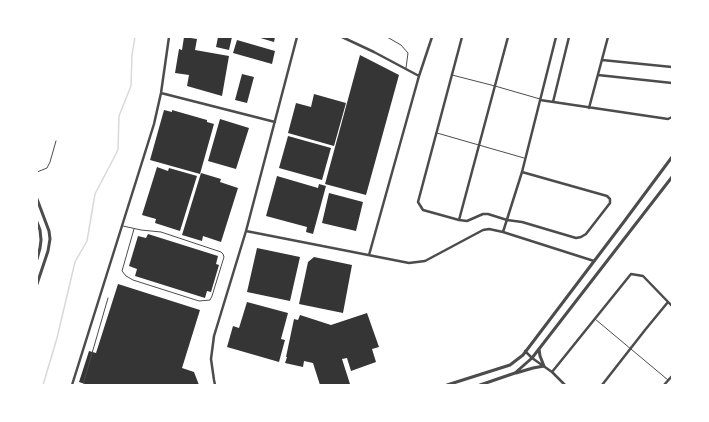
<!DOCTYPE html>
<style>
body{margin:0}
#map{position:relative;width:709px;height:422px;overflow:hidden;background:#fff;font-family:"Sofia Sans Condensed",sans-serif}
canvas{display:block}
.frame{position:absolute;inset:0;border:38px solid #fff;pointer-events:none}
</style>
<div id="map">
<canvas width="709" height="422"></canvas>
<div class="frame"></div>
</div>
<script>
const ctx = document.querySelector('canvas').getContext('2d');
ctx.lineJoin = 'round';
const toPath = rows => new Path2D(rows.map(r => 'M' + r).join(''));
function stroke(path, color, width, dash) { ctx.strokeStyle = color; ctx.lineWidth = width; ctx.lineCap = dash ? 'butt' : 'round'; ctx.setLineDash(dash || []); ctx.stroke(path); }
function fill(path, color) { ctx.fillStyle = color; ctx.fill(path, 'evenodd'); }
const stream = toPath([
 [43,385,57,338,75,262,87,241,95,194,118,150,119,116,131,86,132,55,135,37]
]);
const building = toPath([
 [184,37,197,39,195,50,229,56,222,96,187,86,189,75,175,73,179,49,182,50],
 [218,37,232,37,229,50,216,47],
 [257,37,275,37,274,42],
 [237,40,275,51,272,64,233,53],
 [360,55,399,75,366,195,325,184],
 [242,74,254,77,247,103,235,100],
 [314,94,346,103,334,146,288,133,296,103,311,107],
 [164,110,172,112,172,110,207,120,207,122,214,124,200,174,150,160],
 [220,119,249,128,236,169,208,161],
 [288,136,331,148,322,180,279,168],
 [157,167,168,171,169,168,197,176,180,231,155,223,156,219,142,215],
 [201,173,221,179,220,182,238,188,221,242,203,236,202,241,182,235],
 [277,176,318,188,319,184,326,186,313,234,306,232,307,227,266,216],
 [329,193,363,202,356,231,322,223],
 [148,234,218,256,216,264,219,265,211,292,207,291,205,298,135,276,137,269,129,266,138,236,146,238],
 [257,248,300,257,290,301,247,292],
 [314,257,352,265,343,313,299,304,308,262],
 [118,284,200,310,182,368,194,372,199,385,88,385,79,382,89,351,96,353],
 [247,302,288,313,281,339,285,340,279,362,227,347,233,326,239,328],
 [367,313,379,347,372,349,376,362,351,371,347,358,342,359,350,384,347,385,320,385,313,363,304,361,303,367,285,363,287,357,286,357,294,319,298,320,300,315,331,325]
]);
const service = toPath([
 [387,37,401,45,408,53,406,68],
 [452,75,495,86,540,99],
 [437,133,524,158],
 [37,172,47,168,50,162,56,141],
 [123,226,141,230,161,232,221,252,223,254,224,257,212,296,210,300,199,301,133,280,126,276,122,271,134,229],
 [595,319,668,380],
 [84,385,84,381,108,298],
 [386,385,387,385]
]);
const minor = toPath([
 [342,37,374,52,419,76],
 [462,37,418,202,423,210,459,220,467,221,483,214,488,214,507,220,522,222,576,238,581,237,586,234,610,203,610,199,607,196,522,172],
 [602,60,672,67],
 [598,75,672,83],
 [161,93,275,122],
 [540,100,668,119,672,117],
 [553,102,569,37],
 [589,108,608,37],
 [459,220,508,37],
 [246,231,409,263,425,261,483,230,489,229,503,232,594,261],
 [503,232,522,172,556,37],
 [369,255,419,76,432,37],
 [525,351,532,358,552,372,565,385],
 [552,372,631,274,643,276,672,306],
 [72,385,154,124,161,93,169,37],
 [215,385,214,380,211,359,214,336,246,231,297,37],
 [602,385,645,330,668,302],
 [664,385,672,376]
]);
const tertiary = toPath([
 [37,199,49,231,50,239,48,251,37,284],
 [37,222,40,230,41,240,40,248,37,259],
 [516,373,533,368,544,366,540,356,539,349],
 [447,385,510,365,523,355,623,223,672,157],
 [480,385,515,373,532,358,672,177]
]);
stroke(stream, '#d9d9d9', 1.5);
fill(building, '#353535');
stroke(service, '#4c4c4c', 1);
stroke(minor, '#4c4c4c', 2.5);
stroke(tertiary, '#4c4c4c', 3);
</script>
